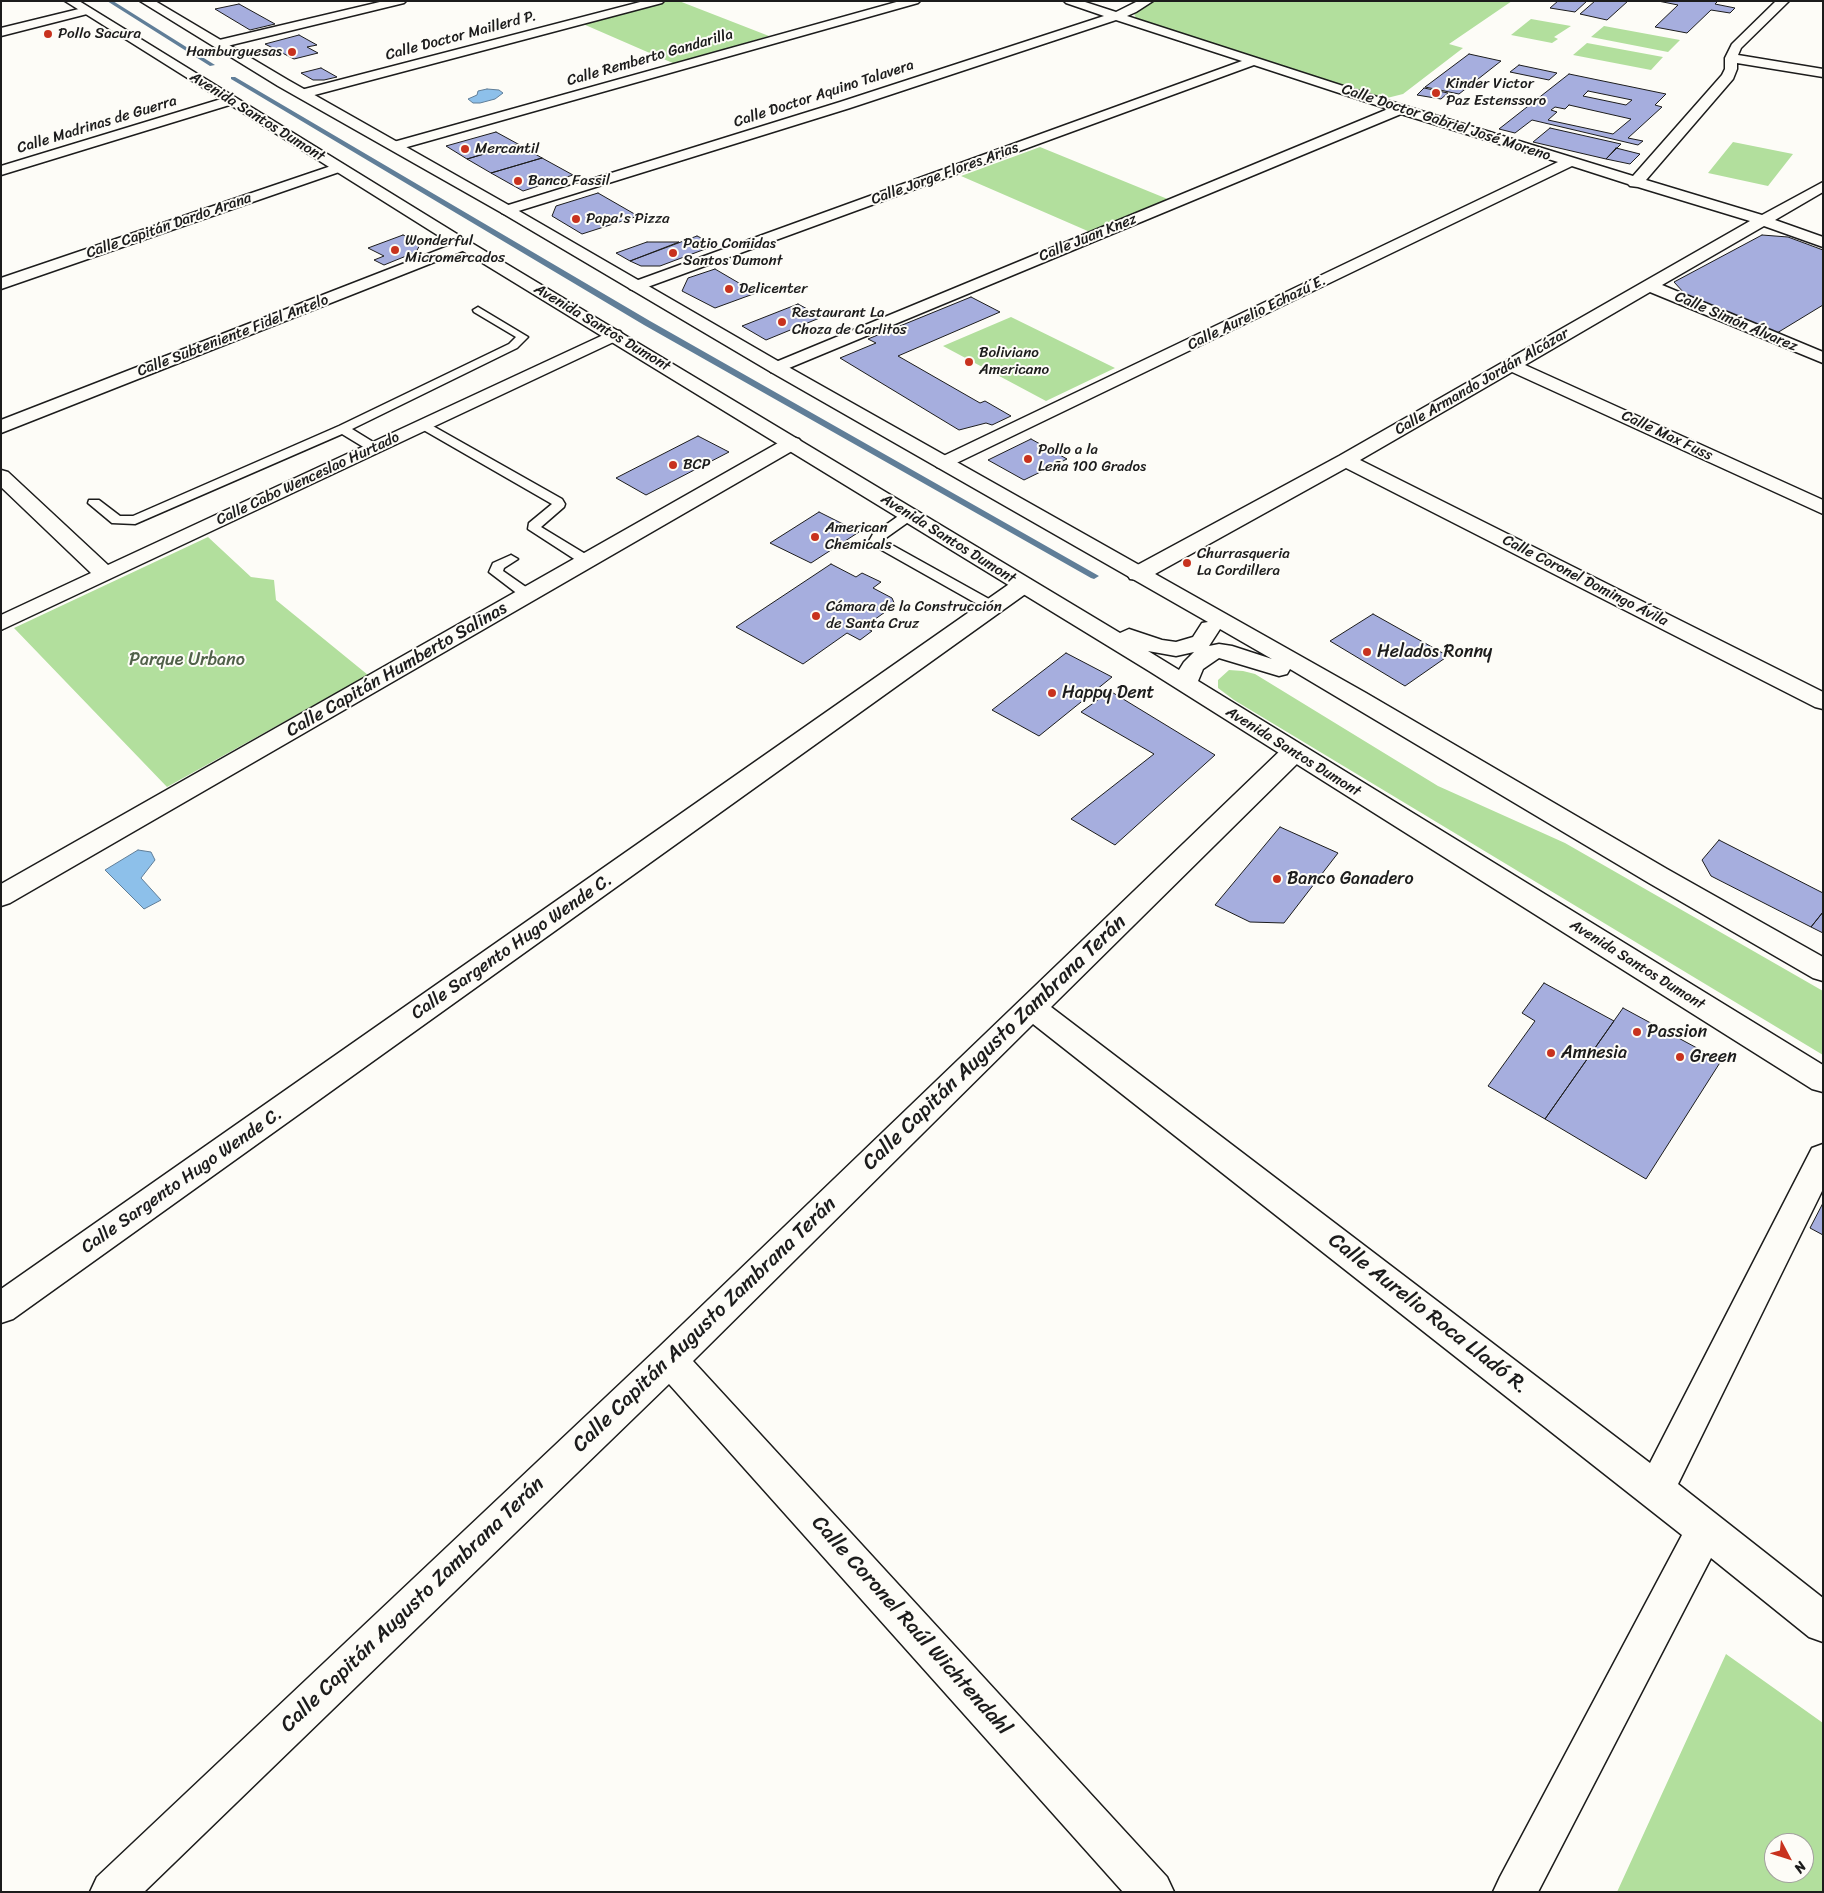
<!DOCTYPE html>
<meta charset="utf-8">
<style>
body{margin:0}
#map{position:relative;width:1824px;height:1893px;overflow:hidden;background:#fdfcf7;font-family:Sriracha,sans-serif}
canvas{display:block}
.frame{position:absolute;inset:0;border:2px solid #1c1c1c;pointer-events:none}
.north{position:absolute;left:1764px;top:1833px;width:50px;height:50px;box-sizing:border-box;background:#fdfcf7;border:1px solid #a3a29f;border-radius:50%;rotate:130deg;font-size:14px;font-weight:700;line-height:20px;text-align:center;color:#1c1c1c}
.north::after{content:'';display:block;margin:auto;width:18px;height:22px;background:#c8321e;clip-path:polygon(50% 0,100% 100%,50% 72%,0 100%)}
</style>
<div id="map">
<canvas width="1824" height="1893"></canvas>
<div class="frame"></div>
<div class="north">N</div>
</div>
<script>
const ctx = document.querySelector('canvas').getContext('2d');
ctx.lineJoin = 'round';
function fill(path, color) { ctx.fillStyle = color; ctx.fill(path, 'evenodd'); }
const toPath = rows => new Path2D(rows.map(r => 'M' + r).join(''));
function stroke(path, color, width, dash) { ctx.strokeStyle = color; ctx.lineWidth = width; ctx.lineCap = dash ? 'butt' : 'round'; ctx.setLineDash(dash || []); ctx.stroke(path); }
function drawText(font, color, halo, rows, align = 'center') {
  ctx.font = font + ' Sriracha,sans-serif'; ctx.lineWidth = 4; ctx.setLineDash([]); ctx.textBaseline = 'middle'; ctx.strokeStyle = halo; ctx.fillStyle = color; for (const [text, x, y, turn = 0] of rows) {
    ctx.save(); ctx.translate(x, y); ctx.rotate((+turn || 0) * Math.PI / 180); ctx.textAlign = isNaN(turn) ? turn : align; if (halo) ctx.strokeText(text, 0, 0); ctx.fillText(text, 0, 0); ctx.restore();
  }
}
const green = toPath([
 [669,1,679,1,769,36,675,64,583,24],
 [1152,1,1512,1,1449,44,1463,48,1403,94,1383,99,1137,20,1134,14],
 [1531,19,1571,26,1554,37,1558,39,1552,43,1511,35],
 [1604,26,1680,40,1668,52,1591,37],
 [1587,43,1663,57,1651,70,1573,55],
 [1733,142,1793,154,1768,186,1708,173],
 [1040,147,1170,200,1090,232,961,176],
 [1011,317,1115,368,1046,401,943,346],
 [208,537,251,577,274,580,276,600,368,675,167,787,14,628],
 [1229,670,1243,671,1255,674,1438,786,1565,843,1823,991,1823,1055,1234,700,1218,688,1218,680],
 [1726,1654,1823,1723,1823,1892,1617,1892],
 [1774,1843,1804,1843,1804,1873,1774,1873]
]);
const water = toPath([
 [487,89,499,90,503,93,495,99,480,103,473,103,468,99,477,95,478,91,487,89],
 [138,850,151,852,155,860,141,878,161,900,144,909,105,870,138,850]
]);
const stream = toPath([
 [107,1,113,1,215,65,210,66,107,1],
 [231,77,235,77,650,321,1099,576,1094,579,1091,578,644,325,231,79,231,77]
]);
const building = toPath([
 [1558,1,1587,1,1575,12,1550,8,1558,1],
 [1595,1,1628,1,1607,20,1580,14,1595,1],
 [1658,1,1718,1,1715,4,1735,8,1730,13,1711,10,1687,33,1655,27,1678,5,1658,1],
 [239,4,275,24,250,30,215,9,239,4],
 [299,35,317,45,307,47,318,53,294,59,265,44,299,35],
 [1469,54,1501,61,1459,94,1425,87,1469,54],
 [1519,65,1557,73,1549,80,1510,72,1519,65],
 [321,68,337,77,324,80,313,80,301,73,321,68],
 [1569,74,1666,94,1655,105,1662,107,1628,138,1643,141,1638,145,1532,120,1515,133,1499,129,1569,74],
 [1588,91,1632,100,1626,105,1583,96,1588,91],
 [1569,105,1631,119,1613,134,1548,120,1557,112,1551,110,1555,107,1565,109,1569,105],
 [1424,88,1448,93,1441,99,1417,95,1424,88],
 [1550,128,1621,144,1606,159,1533,142,1550,128],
 [496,132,518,144,467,159,446,146,496,132],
 [518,144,542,158,491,173,467,159,518,144],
 [1616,148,1640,154,1630,164,1606,159,1616,148],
 [542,158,573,175,523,191,491,173,542,158],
 [598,193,638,216,582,234,552,216,556,206,598,193],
 [403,235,421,243,416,252,384,265,374,260,384,256,368,248,403,235],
 [1762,235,1788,237,1823,250,1823,305,1777,333,1685,294,1674,282,1762,235],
 [697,236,716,245,660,266,641,266,630,261,697,236],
 [647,242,679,242,630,261,616,253,647,242],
 [715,269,756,293,715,308,682,291,688,278,715,269],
 [971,297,1000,312,898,356,980,403,985,401,1011,416,992,425,986,423,959,430,840,358,876,343,868,339,971,297],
 [798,304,822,317,766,340,742,326,798,304],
 [698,436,729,452,646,495,616,478,698,436],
 [1031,439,1067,459,1024,480,988,460,1031,439],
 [819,512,859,532,811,563,770,543,819,512],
 [831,564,856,577,862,573,881,582,873,588,892,598,895,605,864,627,872,631,860,640,847,633,803,664,736,627,831,564],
 [1373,614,1448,656,1405,686,1330,641,1373,614],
 [1066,653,1112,677,1039,736,992,710,1066,653],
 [1110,691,1215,755,1115,845,1071,819,1154,754,1081,712,1110,691],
 [1280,827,1338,853,1284,923,1250,922,1215,905,1280,827],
 [1719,840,1823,893,1823,912,1811,927,1711,876,1702,860,1719,840],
 [1823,912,1823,933,1811,927,1823,912],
 [1544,983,1614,1021,1545,1119,1488,1086,1535,1021,1522,1013,1544,983],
 [1623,1008,1721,1061,1646,1179,1545,1119,1623,1008],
 [1823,1203,1823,1235,1810,1228,1823,1203]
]);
const lane = toPath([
 [478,307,528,337,517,348,352,429,378,445,380,448,378,451,370,451,342,434,135,524,112,523,88,503,89,500,99,500,120,516,133,516,339,426,509,344,516,337,474,312,473,310,478,307],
 [424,421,562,499,565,504,564,507,541,527,592,558,594,561,592,564,582,564,528,529,529,523,552,504,420,428,418,425,424,421],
 [909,511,915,515,914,518,883,540,998,604,1000,607,998,610,988,610,871,544,869,541,873,534,904,512,909,511],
 [511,555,518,559,504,568,503,571,533,592,535,595,533,598,523,598,489,572,493,563,511,555]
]);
const street = toPath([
 [384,1,406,1,404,3,219,48,213,44,215,41,384,1],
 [644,1,664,1,662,3,307,97,302,98,295,94,297,91,644,1],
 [900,1,920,1,918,3,400,149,395,150,388,146,390,143,900,1],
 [1064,1,1082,1,1116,12,1138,1,1153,1,1136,12,1127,16,1405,106,1633,176,1722,75,1725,69,1725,58,1732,44,1776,1,1789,1,1741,48,1738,55,1823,69,1823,77,1737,63,1737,69,1733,79,1646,180,1762,215,1823,182,1823,192,1775,220,1823,237,1823,247,1764,226,1662,285,1823,352,1823,363,1650,292,1525,365,1823,500,1823,514,1512,372,1360,460,1823,692,1823,709,1815,707,1346,468,1146,579,1138,580,1130,579,1127,574,1130,569,1339,456,1750,221,1638,187,1630,186,1628,184,1572,166,944,469,937,467,934,463,937,459,1558,162,1401,114,777,373,771,372,768,368,771,364,1388,109,1254,65,642,289,636,291,630,289,628,286,630,283,1242,61,1116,20,850,108,512,213,507,215,502,213,499,210,502,207,840,102,1104,16,1066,3,1064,1],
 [87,7,91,9,93,11,91,13,1,36,1,28,87,7],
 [231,96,238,100,236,103,1,175,1,166,231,96],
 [337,164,342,165,344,168,342,171,1,289,1,278,337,164],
 [464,240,470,242,472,245,470,248,1,433,1,420,464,240],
 [614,330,620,331,623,335,620,339,1,630,1,615,91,573,1,487,1,470,8,472,108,565,614,330],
 [792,437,799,439,802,443,799,447,10,903,1,906,1,884,785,439,792,437],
 [1023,579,1031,580,1034,585,1031,590,13,1319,1,1323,1,1289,1015,580,1023,579],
 [1293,745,1302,747,1305,753,1302,759,1051,1007,1650,1463,1812,1148,1823,1144,1823,1189,1678,1484,1823,1598,1823,1642,1809,1637,1711,1558,1538,1892,1493,1892,1500,1877,1682,1535,1033,1024,693,1361,1167,1877,1174,1892,1123,1892,669,1384,144,1892,90,1892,97,1877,658,1348,1284,747,1293,745]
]);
const secondary = toPath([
 [65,1,79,1,470,242,1120,633,1129,629,1162,640,1176,642,1193,637,1202,623,1208,622,771,372,502,213,278,86,140,1,155,1,288,80,512,207,783,364,1366,693,1667,869,1823,957,1823,981,1813,978,1649,883,1290,669,1287,674,1279,676,1219,658,1203,669,1198,681,1823,1065,1823,1092,1812,1089,1149,671,458,248,65,1],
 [1220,629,1272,659,1232,646,1219,644,1209,646,1220,629],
 [1148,651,1176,656,1194,652,1184,662,1179,670,1148,651]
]);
const markers = [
 [48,34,5,"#c8321e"],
 [292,52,5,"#c8321e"],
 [1436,93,5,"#c8321e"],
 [465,149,5,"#c8321e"],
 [518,181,5,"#c8321e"],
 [576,219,5,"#c8321e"],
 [395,250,5,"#c8321e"],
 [673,253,5,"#c8321e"],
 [729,289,5,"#c8321e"],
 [782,322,5,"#c8321e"],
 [969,362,5,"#c8321e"],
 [1028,459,5,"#c8321e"],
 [673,465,5,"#c8321e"],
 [815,537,5,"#c8321e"],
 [1187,563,5,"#c8321e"],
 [816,616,5,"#c8321e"],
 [1367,652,5,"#c8321e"],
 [1052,693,5,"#c8321e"],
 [1277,879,5,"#c8321e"],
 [1637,1032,5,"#c8321e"],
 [1551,1053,5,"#c8321e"],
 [1680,1057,5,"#c8321e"]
];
const farPoinames = [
 ["Pollo Sacura",58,34],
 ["Hamburguesas",282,52,"right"],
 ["Kinder Victor",1446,84],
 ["Paz Estenssoro",1446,101],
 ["Mercantil",475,149],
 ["Banco Fassil",528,181],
 ["Papa's Pizza",586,219],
 ["Wonderful",405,241],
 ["Micromercados",405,258],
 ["Patio Comidas",683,244],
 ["Santos Dumont",683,261],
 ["Delicenter",739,289],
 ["Restaurant La",792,313],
 ["Choza de Carlitos",792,330],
 ["Boliviano",979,353],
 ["Americano",979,370],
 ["Pollo a la",1038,450],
 ["Leña 100 Grados",1038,467],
 ["BCP",683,465],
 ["American",825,528],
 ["Chemicals",825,545],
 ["Churrasqueria",1197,554],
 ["La Cordillera",1197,571],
 ["Cámara de la Construcción",826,607],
 ["de Santa Cruz",826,624]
];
const farStreetnames = [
 ["Calle Doctor Maillerd P.",461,36,-15],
 ["Calle Remberto Gandarilla",650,58,-16],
 ["Calle Doctor Aquino Talavera",824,94,-18],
 ["Avenida Santos Dumont",257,117,32],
 ["Calle Doctor Gabriel José Moreno",1446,123,18],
 ["Calle Madrinas de Guerra",97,125,-17],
 ["Calle Jorge Flores Arias",945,174,-20],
 ["Calle Capitán Dardo Arana",169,226,-19],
 ["Calle Juan Knez",1088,238,-22],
 ["Calle Aurelio Echazú E.",1257,313,-26],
 ["Calle Simón Álvarez",1736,322,23],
 ["Avenida Santos Dumont",602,328,31],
 ["Calle Subteniente Fidel Antelo",233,336,-21],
 ["Calle Armando Jordán Alcázar",1482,382,-30],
 ["Calle Max Fuss",1667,436,25],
 ["Calle Cabo Wenceslao Hurtado",308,479,-25],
 ["Avenida Santos Dumont",948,539,32],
 ["Calle Coronel Domingo Ávila",1585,581,27],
 ["Avenida Santos Dumont",1293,752,32],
 ["Avenida Santos Dumont",1637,965,32]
];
const poiNames = [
 ["Helados Ronny",1377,652],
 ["Happy Dent",1062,693],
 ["Banco Ganadero",1287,879],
 ["Passion",1647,1032],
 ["Amnesia",1561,1053],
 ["Green",1690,1057]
];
const parkNames = [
 ["Parque Urbano",187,660]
];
const streetNames = [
 ["Calle Capitán Humberto Salinas",397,670,-30],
 ["Calle Sargento Hugo Wende C.",512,947,-35],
 ["Calle Sargento Hugo Wende C.",182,1181,-35]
];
const nearStreetnames = [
 ["Calle Capitán Augusto Zambrana Terán",995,1043,-44],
 ["Calle Aurelio Roca Lladó R.",1428,1314,38],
 ["Calle Capitán Augusto Zambrana Terán",705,1325,-44],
 ["Calle Capitán Augusto Zambrana Terán",413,1605,-44],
 ["Calle Coronel Raúl Wichtendahl",911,1626,48]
];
fill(green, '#b2df9d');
fill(water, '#8dc0ea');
stroke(water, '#607e98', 1);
fill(stream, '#607e98');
fill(building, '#a6aede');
stroke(building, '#1c1c1c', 1);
stroke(lane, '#1c1c1c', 3);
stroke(street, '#1c1c1c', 3);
stroke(secondary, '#1c1c1c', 3);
fill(lane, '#fdfcf7');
fill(street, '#fdfcf7');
fill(secondary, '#fdfcf7');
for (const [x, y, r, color] of markers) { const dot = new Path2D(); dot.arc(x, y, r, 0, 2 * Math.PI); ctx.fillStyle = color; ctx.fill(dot); stroke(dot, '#fdfcf7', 2); }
drawText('15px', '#1c1c1c', '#fdfcf7', farPoinames, 'left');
drawText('15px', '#1c1c1c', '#fdfcf7', farStreetnames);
drawText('18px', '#1c1c1c', '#fdfcf7', poiNames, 'left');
drawText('18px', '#506049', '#fdfcf7', parkNames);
drawText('18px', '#1c1c1c', '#fdfcf7', streetNames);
drawText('21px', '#1c1c1c', '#fdfcf7', nearStreetnames);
</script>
